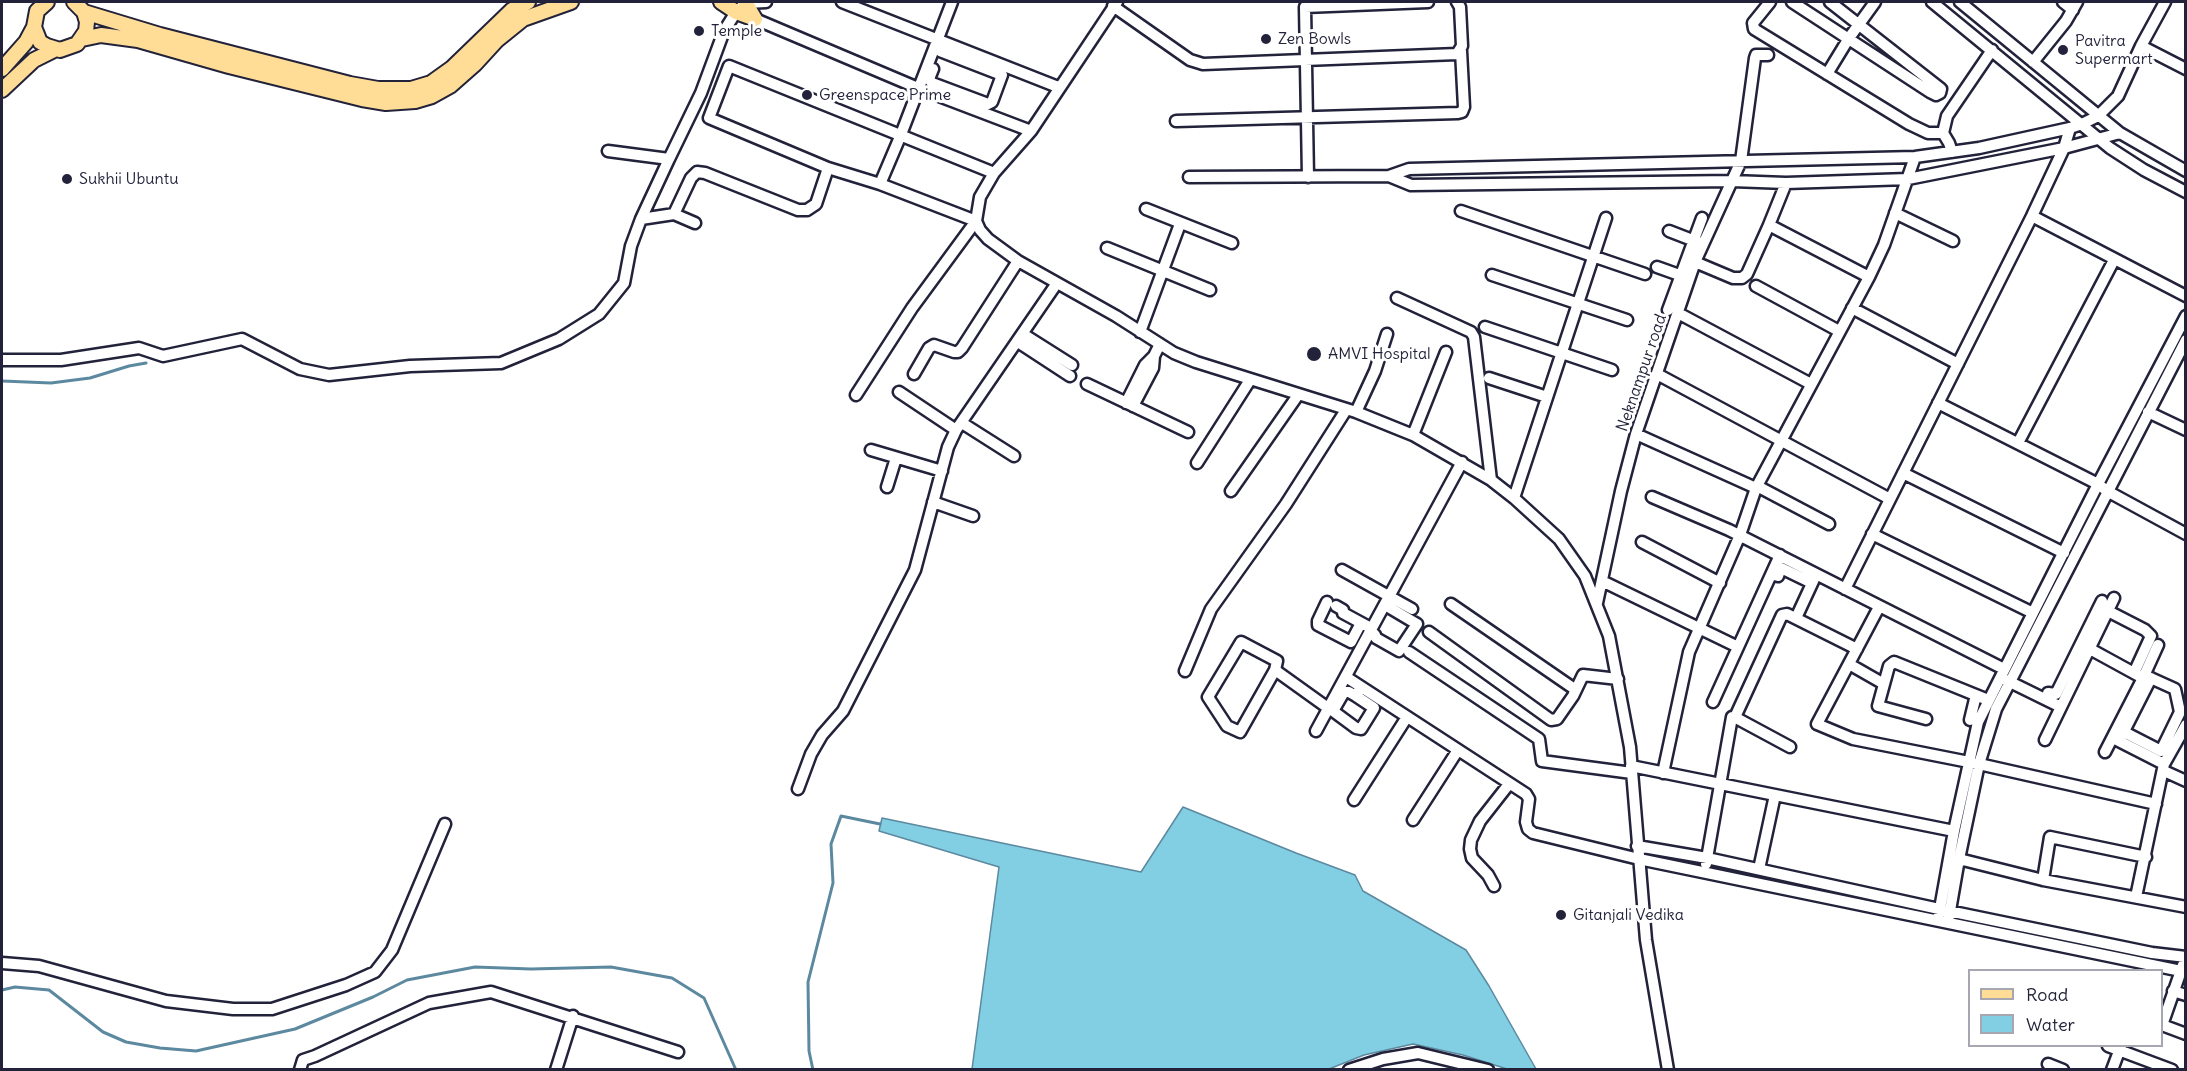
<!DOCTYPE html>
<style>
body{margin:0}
#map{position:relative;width:2187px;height:1071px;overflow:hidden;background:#fff;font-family:Delius,sans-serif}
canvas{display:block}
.frame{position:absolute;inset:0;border:3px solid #22223b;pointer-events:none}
.legend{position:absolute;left:1968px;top:969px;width:195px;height:78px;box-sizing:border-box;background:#fff;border:2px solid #a7a7b1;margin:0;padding:8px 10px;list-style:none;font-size:18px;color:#22223b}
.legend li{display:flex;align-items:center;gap:12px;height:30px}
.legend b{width:30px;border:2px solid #a7a7b1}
</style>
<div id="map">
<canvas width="2187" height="1071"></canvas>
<div class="frame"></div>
<ul class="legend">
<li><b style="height:8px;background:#ffdd96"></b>Road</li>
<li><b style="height:16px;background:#82cee2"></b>Water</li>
</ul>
</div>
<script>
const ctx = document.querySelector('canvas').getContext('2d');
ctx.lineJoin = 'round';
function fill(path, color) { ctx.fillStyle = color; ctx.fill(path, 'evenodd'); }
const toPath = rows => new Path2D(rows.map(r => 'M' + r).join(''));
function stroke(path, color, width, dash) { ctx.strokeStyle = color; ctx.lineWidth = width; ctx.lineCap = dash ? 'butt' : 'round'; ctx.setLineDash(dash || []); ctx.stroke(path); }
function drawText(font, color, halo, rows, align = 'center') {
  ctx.font = font + ' Delius,sans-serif'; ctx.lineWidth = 6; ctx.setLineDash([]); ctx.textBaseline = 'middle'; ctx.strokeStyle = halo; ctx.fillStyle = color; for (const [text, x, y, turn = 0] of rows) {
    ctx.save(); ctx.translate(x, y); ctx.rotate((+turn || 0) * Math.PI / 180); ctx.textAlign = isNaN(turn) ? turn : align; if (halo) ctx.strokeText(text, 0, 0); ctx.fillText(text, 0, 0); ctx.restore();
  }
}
const water = toPath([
 [1183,807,1296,853,1355,875,1363,891,1466,950,1489,986,1536,1069,1507,1069,1463,1055,1413,1044,1364,1055,1329,1069,972,1069,999,867,879,831,882,818,1141,872,1183,807]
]);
const stream = toPath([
 [2,381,51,383,90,378,129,366,146,363],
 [2,990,15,987,49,990,103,1032,126,1042,160,1048,196,1051,295,1029,373,997,407,980,475,967,531,969,611,967,672,978,704,998,736,1070],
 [813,1070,809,1051,808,982,833,883,831,844,841,816,880,824]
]);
const minor = toPath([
 [842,2,1058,87],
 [1770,2,1753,23,1754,29,1909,124,1928,133,1943,133,1949,143,1952,152],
 [1792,2,1930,92,1936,95,1940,93,1941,89,1830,2],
 [1932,2,2110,148,2144,170,2186,192],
 [1960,2,2120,133,2186,171],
 [2063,2,2073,10],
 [1113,6,1190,60,1203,64,1457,54,1462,46,1460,7,1457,2],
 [755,19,918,88,1031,131],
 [2141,46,2186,69],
 [2033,62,2066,21,2077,2],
 [933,69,929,79,932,83,988,104,992,102,1002,75,940,51],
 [1827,74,1849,38,1875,2],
 [1176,121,1458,113,1462,112,1464,107,1461,51],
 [1943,133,1947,116,1992,50],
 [608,151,669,159,701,93,724,31,736,12,746,3,766,2],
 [828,168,709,118,729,66,994,173],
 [1389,176,1411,185,1732,181,1786,183,1908,179,2064,148,2120,133],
 [1189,177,1389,176,1409,169,1915,157,1979,148,2070,128,2082,124,2098,116,2118,96,2141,46,2165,2],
 [1308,177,1305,7,1428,2],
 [1786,183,1769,225,1869,277],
 [880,184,976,221,980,230,988,239,1018,261,1116,316,1174,353,1196,362,1356,412,1413,435,1491,480,1514,498,1559,539,1585,576,1609,636,1630,747,1646,940,1668,1070],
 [1146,209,1232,243],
 [1461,211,1645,274],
 [1895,213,1953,241],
 [674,214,691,178,697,172,705,173,798,210,807,210,816,204,828,168,880,184,900,137,952,2],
 [2032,216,2186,296],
 [641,219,674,214,695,223],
 [1669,231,1700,243],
 [1107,248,1210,290],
 [1695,262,1733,278,1742,278,1747,274,1769,225],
 [1657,267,1685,277],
 [1492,275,1627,320],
 [1756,286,1839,331],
 [1397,298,1471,332,1474,337,1491,480],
 [1852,308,1958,364],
 [1668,310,1702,218],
 [1678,313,1811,384],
 [1485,327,1612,370],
 [1140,332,1180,224],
 [1023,334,1072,365],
 [1018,342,1070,376],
 [2,360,61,360,139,348,163,356,242,339,300,369,329,375,410,366,501,363,559,339,599,314,624,283,631,246,641,219,669,159],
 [914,374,929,348,934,345,954,352,958,352,962,348,1018,261],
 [1657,374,1890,499],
 [1489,378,1547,397],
 [1087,384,1188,432],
 [899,392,956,430,1057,283],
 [856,395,912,308,976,221,980,197,994,173,1031,131,1117,2],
 [1126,403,1145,365,1154,356,1160,344],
 [1938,403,2098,484,2107,491,2186,534],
 [1133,406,1153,368,1154,356],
 [1356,412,1375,371,1387,334],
 [2148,412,2186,430],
 [962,423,1014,456],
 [1636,434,1756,488],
 [1413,435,1446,352],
 [2018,443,2114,260],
 [871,450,942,471],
 [1197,463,1250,380],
 [1903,473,2064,553],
 [1757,486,1829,524],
 [887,487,896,458],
 [1231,491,1298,395],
 [1652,497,1729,530,2004,669],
 [1514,498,1606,218],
 [933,502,973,516],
 [1872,534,2033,613],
 [1642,542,1720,583],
 [1342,570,1412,609],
 [1774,575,1778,576,1781,568,1812,583],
 [1602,581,1738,647],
 [1845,589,2032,216,2064,148,2070,128],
 [1327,602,1318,621,1318,625,1351,642,1361,623],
 [1597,603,1621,491,1636,434,1695,262,1741,161,1755,58,1756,55,1768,55],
 [1451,604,1576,690],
 [1336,606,1343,610,1343,613,1367,626],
 [1879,607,1817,724,1853,739,1979,764,2156,804],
 [2108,611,2145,630,2151,636,2134,673],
 [1796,618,1815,577],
 [1371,631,1375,635,1376,638,1399,651,1417,624,1385,605],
 [1429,632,1551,720,1557,719,1573,696,1583,675,1618,679],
 [2090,649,2143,678,2105,752],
 [1409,652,1539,739,1542,761,1632,773],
 [1849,664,1884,684],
 [1275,670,1240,732,1227,726,1208,697,1241,642,1277,661,1275,670,1328,708],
 [1185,671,1211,609,1286,504,1346,410],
 [1346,677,1526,794,1529,799,1526,822,1528,829,1533,833,1639,859,2186,972],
 [2143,678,2158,645],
 [2006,680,2061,707,2114,598],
 [2048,693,2056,694,2102,601],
 [1356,696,1349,692,1344,692,1333,711,1356,728,1361,729,1374,708,1356,696,1361,687],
 [1713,702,1780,555],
 [1926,719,1878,706,1889,666,1894,662,1988,700],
 [1970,720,1976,695],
 [1316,731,1462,462],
 [2124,732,2161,751,2180,712,2175,689,2144,675],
 [2113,738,2164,764],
 [2045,740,2061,707],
 [2119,741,2151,678],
 [1790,747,1738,719,1736,715,1782,615,1787,614,1857,649],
 [1631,766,1954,831],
 [2164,771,2186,781],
 [1663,773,1689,652,1740,535,1756,488,1869,277,1884,245,1915,157],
 [798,789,811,754,822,735,843,711,915,570,948,447,956,430],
 [1354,800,1407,717],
 [1413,820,1458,750],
 [1637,846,1707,858,1939,909,2152,953,2186,957],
 [1959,859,2043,880,2186,907],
 [1706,864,1732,717],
 [1759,869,1775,795],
 [2043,880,2050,837,2146,857],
 [1494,886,1488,875,1472,858,1470,849,1471,840,1480,821,1509,784],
 [2136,897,2164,764,2186,725],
 [1938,920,1954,831,1978,722,2098,484,2186,316],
 [1948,922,1959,859,1979,764,1996,709,2186,340],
 [2,963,39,966,166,1001,233,1009,272,1009,346,985,375,972,392,950,445,824],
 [2183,965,2162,1025,2186,1034],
 [2173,991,2186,995],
 [2108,1046,2172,1070],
 [2048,1064,2063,1070],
 [300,1070,303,1060,315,1056,429,1003,491,992,678,1052],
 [556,1070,573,1016],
 [1349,1070,1383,1059,1418,1053,1488,1070],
 [2112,1070,2121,1046]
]);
const major = toPath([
 [47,2,37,11,34,27,40,42,47,46,60,50,77,44,86,31,87,22,84,12,74,2],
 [721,2,736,12,755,19],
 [745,2,755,19],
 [84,12,160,35,350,84,378,89,411,89,431,83,452,68,512,10,528,2],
 [82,39,101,35,138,40,229,66,362,99,386,103,415,101,432,96,450,86,475,64,497,40,523,19,571,2],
 [2,69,26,42,34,27],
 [2,90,34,60,54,50]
]);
const markers = [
 [699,31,6,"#22223b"],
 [1266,39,6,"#22223b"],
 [2063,50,6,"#22223b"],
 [807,95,6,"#22223b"],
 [67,179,6,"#22223b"],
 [1314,354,8,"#22223b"],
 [1561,915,6,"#22223b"]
];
const poiNames = [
 ["Temple",711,31],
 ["Zen Bowls",1278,39],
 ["Pavitra",2075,41],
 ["Supermart",2075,59],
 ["Greenspace Prime",819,95],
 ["Sukhii Ubuntu",79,179],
 ["AMVI Hospital",1328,354],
 ["Gitanjali Vedika",1573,915]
];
const streetNames = [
 ["Neknampur road",1642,373,-71]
];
fill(water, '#82cee2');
stroke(water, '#5c899f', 1.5);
stroke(stream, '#5c899f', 3);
stroke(minor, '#22223b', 15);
stroke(major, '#22223b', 18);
stroke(minor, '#fff', 10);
stroke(major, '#ffdd96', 14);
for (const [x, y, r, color] of markers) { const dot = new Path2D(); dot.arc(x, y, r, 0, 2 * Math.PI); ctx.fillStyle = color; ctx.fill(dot); stroke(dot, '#fff', 2); }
drawText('16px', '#22223b', '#fff', poiNames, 'left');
drawText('16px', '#22223b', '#fff', streetNames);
</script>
